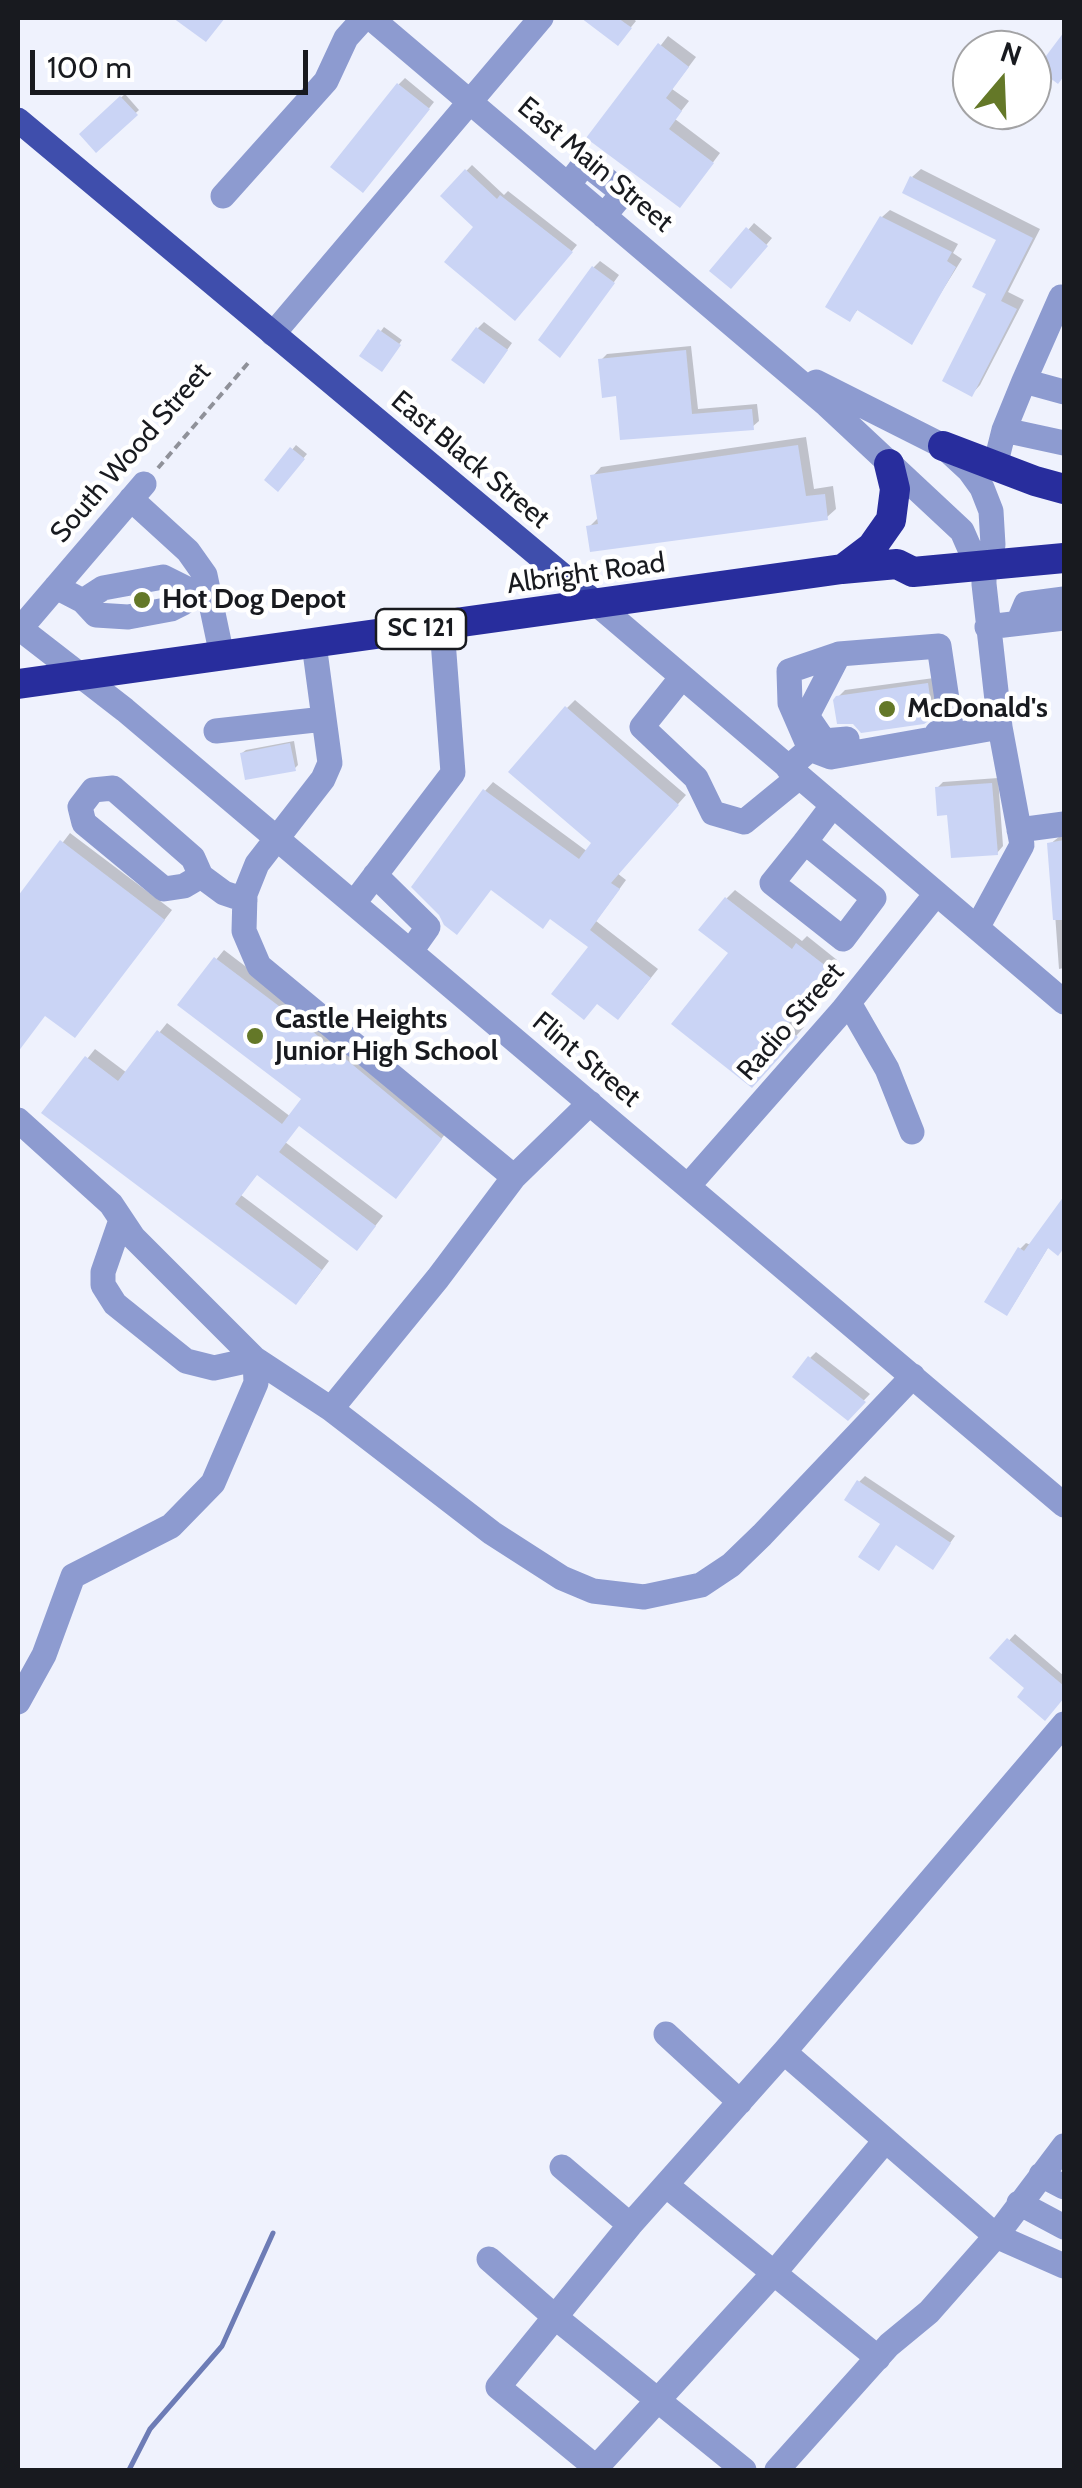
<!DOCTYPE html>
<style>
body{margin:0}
#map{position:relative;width:1082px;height:2488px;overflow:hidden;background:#eff2fd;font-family:Cabin,sans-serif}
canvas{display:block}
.frame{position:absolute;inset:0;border:20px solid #181a1f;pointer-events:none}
.north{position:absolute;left:952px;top:30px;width:100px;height:100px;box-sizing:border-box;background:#fff;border:2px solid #a3a3a5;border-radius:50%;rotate:19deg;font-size:28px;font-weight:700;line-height:40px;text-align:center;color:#181a1f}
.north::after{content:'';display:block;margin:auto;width:35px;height:45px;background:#647828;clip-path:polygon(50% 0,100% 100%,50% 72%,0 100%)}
.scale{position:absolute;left:30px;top:50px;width:278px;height:45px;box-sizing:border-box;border:5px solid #181a1f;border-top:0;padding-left:12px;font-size:30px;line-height:35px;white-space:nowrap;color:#181a1f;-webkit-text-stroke:8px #fff;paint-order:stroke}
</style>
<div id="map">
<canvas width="1082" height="2488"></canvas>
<div class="frame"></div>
<div class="north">N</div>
<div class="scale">100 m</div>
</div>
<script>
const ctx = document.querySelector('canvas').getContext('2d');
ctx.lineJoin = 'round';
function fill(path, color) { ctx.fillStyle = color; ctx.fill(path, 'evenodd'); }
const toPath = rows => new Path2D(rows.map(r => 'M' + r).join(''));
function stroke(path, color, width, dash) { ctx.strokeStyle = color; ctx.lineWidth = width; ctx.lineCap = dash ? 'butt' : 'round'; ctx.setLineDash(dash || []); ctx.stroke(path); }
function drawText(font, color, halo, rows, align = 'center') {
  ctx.font = font + ' Cabin,sans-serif'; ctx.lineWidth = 9; ctx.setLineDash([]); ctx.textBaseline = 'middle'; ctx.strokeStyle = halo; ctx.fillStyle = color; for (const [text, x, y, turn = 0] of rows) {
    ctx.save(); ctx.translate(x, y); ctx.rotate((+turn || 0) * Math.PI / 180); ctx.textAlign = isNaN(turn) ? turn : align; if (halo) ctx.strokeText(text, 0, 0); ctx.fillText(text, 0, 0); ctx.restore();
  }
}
const shadow = toPath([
 [586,18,632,18,636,21,618,43],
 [668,36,696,57,672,89,689,101,675,119,720,153,688,196,590,137],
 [405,78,434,102,369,184,399,84],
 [125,94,139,110,96,149,82,134],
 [472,165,504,195,508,191,577,245,521,312,476,227,443,195],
 [921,169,1040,229,1008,292,1024,300,980,385,972,394,999,239,912,177],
 [890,210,958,244,953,253,962,259,911,341,859,308,850,319,882,217],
 [754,223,772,238,737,280,713,271],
 [600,261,619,275,566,349,594,267],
 [484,322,512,343,490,374,478,328],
 [384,327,402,340,385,365,363,355],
 [691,346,698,409,757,404,759,421,752,427,622,438,618,394,601,360,607,354],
 [806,437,814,489,833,486,836,509,827,517,589,527,598,518,593,476,601,467],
 [296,445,307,454,278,488,268,479],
 [934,678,938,709,932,716,838,697,845,690],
 [575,700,686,795,617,873,626,880,596,921,658,969,626,1009,598,1001,592,946,485,791,493,782,588,852,595,843,567,708],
 [294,741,298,765,295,768,242,753,246,750],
 [998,778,1003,846,997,853,950,813,937,788,943,782],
 [70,833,172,910,83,1026,46,1013,18,1051,18,901],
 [1064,833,1064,968,1059,969,1050,844],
 [735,890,802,941,807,936,837,960,792,1018,804,1027,761,1076,731,952,727,898],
 [224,950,320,1023,449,1129,404,1187,300,1123,285,1142,383,1216,365,1239,258,1173,241,1195,329,1261,304,1294,45,1112,95,1049,127,1073,167,1023,291,1117,305,1099,180,1004],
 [1064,1200,1064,1246,1058,1253,1049,1246,1012,1307,1020,1249,1026,1243,1031,1245],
 [816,1352,870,1394,848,1417,810,1358],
 [865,1476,955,1536,933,1567,884,1524,859,1482],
 [1015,1634,1064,1676,1064,1695,1045,1717,1028,1687,993,1658]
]);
const stream = toPath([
 [129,2470,150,2429,222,2346,273,2233]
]);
const building = toPath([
 [173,18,225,18,206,42],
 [581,18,618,18,632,28,618,46],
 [1064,32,1064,76,1058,84,1037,68],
 [658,43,689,67,666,98,682,111,669,129,714,163,680,208,586,138],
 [397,83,430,109,363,193,330,167],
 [120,96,138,115,96,153,79,134],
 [465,169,497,199,500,195,573,252,515,321,444,262,473,227,440,196],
 [910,176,1033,238,1001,301,1017,309,972,397,942,381,986,294,972,287,996,240,902,193],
 [880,216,952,252,947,261,956,267,912,345,857,310,850,322,825,307],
 [746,227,768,246,731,289,709,271],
 [592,266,615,283,560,358,538,340],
 [476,327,508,350,484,384,451,360],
 [378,329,401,345,382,372,359,356],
 [686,350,692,414,752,409,754,430,620,440,616,396,602,398,598,359],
 [798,445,806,496,825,494,828,520,590,552,586,526,598,524,590,475],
 [290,447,305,459,278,492,264,480],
 [928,683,933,718,924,724,861,733,853,724,837,724,833,700,836,696],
 [565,706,679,805,611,883,620,889,590,930,651,978,618,1020,597,1004,584,1020,551,994,588,947,550,919,543,929,491,890,457,935,444,925,439,915,411,887,483,789,579,859,591,843,508,772],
 [290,743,296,771,245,780,240,753],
 [992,783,998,855,951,858,947,815,937,816,935,787],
 [60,840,165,920,75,1038,45,1016,18,1052,18,896],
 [1064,840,1064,920,1053,920,1047,843],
 [725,897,792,949,796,943,831,970,786,1027,798,1037,752,1088,671,1024,728,953,698,930],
 [214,957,312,1031,442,1139,396,1199,299,1126,279,1152,376,1226,357,1251,257,1175,235,1204,322,1270,296,1305,41,1113,85,1056,118,1081,157,1030,282,1124,301,1099,177,1005],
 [1064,1196,1064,1248,1058,1256,1048,1248,1007,1316,984,1302,1018,1247,1024,1251],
 [808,1356,866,1402,848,1421,792,1377],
 [857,1480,951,1543,933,1570,896,1545,879,1571,858,1557,880,1524,844,1500],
 [1007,1638,1064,1686,1064,1698,1045,1721,1017,1697,1024,1688,989,1658]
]);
const path = toPath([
 [158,468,249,362]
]);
const minor = toPath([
 [371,18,827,405,962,531,969,547,984,565],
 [568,185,585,163,623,193,604,216],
 [223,196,326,81,346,38,364,18],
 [273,334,541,18],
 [1024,381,1064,392],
 [1004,430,1064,443],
 [995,466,1004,430,1024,381,1061,297,1064,298],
 [131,499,188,551,205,575,222,656],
 [56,587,83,601,96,615,128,617,171,609,183,603,189,590,163,577,103,588,83,601],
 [598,605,1064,1002],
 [1018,623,1026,604,1064,599],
 [18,627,125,710,1064,1505],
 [987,627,1064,618],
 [20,629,144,484],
 [314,644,330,763,323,779,257,864,245,894,244,931,259,966,514,1177,590,1103],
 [839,654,807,716,824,741,847,739],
 [682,677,642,727,696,778,713,813,744,822,799,777],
 [216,731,324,719],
 [810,749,790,703,789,671,839,654,939,646,952,733,937,733],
 [788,768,810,749,831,757,1000,727,984,584,984,565,993,545,991,511,982,488,969,470,943,446,816,382],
 [1019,830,1064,824],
 [805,842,874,898,843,939,772,883,805,842,833,805],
 [375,875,428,927,411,951],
 [201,876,184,886,164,889,84,823,80,807,93,790,113,788,193,858,201,876,224,893,245,900],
 [354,903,453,773,442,627],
 [977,928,1022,845,1000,727],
 [849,1003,887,1069,912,1132],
 [18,1120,111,1204,133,1237,255,1359,331,1409],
 [514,1177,438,1278,331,1409,492,1533,562,1578,593,1591,644,1597,701,1585,731,1565,762,1535,913,1376],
 [688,1186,842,1011,936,894],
 [18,1702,44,1655,73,1576,171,1526,213,1483,256,1383,255,1359,214,1368,186,1361,115,1304,103,1285,103,1272,121,1220],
 [666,2034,740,2102],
 [784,2052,1064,1724],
 [562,2167,630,2225],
 [1041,2175,1064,2187],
 [666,2185,878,2358],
 [1019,2203,1064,2227],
 [489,2259,555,2317,744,2470],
 [594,2470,774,2273,885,2141],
 [599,2470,498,2387,630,2225,784,2052,996,2236,1064,2266],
 [777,2470,889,2345,929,2312,996,2236,1064,2146]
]);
const major = toPath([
 [18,120,598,605]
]);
const highway = toPath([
 [943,446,1035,481,1064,489],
 [843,569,872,547,891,520,895,489,889,464],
 [18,684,842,569,897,564,913,572,1064,558]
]);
const markers = [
 [142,600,10,"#647828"],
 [887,709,10,"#647828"],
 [255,1036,10,"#647828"]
];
const shields = [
 [421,629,90]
];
const shieldNames = [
 ["SC 121",421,629]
];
const streetNames = [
 ["East Main Street",595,165,40],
 ["South Wood Street",131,453,-49],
 ["East Black Street",470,460,40],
 ["Albright Road",586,574,-8],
 ["Radio Street",791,1022,-49],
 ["Flint Street",586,1060,40]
];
const poiNames = [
 ["Hot Dog Depot",162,600],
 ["McDonald's",907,709],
 ["Castle Heights",275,1020],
 ["Junior High School",275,1052]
];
fill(shadow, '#0003');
stroke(stream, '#6d7cb6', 5);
fill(building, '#cad4f5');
stroke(path, '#8f9199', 4, [8, 5]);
stroke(minor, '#8d9bd0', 25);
stroke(major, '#3f4eac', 25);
stroke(highway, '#282d9d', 30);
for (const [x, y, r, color] of markers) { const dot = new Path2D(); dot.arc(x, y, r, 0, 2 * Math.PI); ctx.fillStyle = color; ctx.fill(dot); stroke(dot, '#fff', 4); }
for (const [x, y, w] of shields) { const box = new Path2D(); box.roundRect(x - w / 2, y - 20, w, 40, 8); ctx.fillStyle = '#fff'; ctx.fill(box); stroke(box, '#181a1f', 2.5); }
drawText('bold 25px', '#181a1f', null, shieldNames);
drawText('28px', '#181a1f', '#fff', streetNames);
drawText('bold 28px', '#181a1f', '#fff', poiNames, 'left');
</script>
